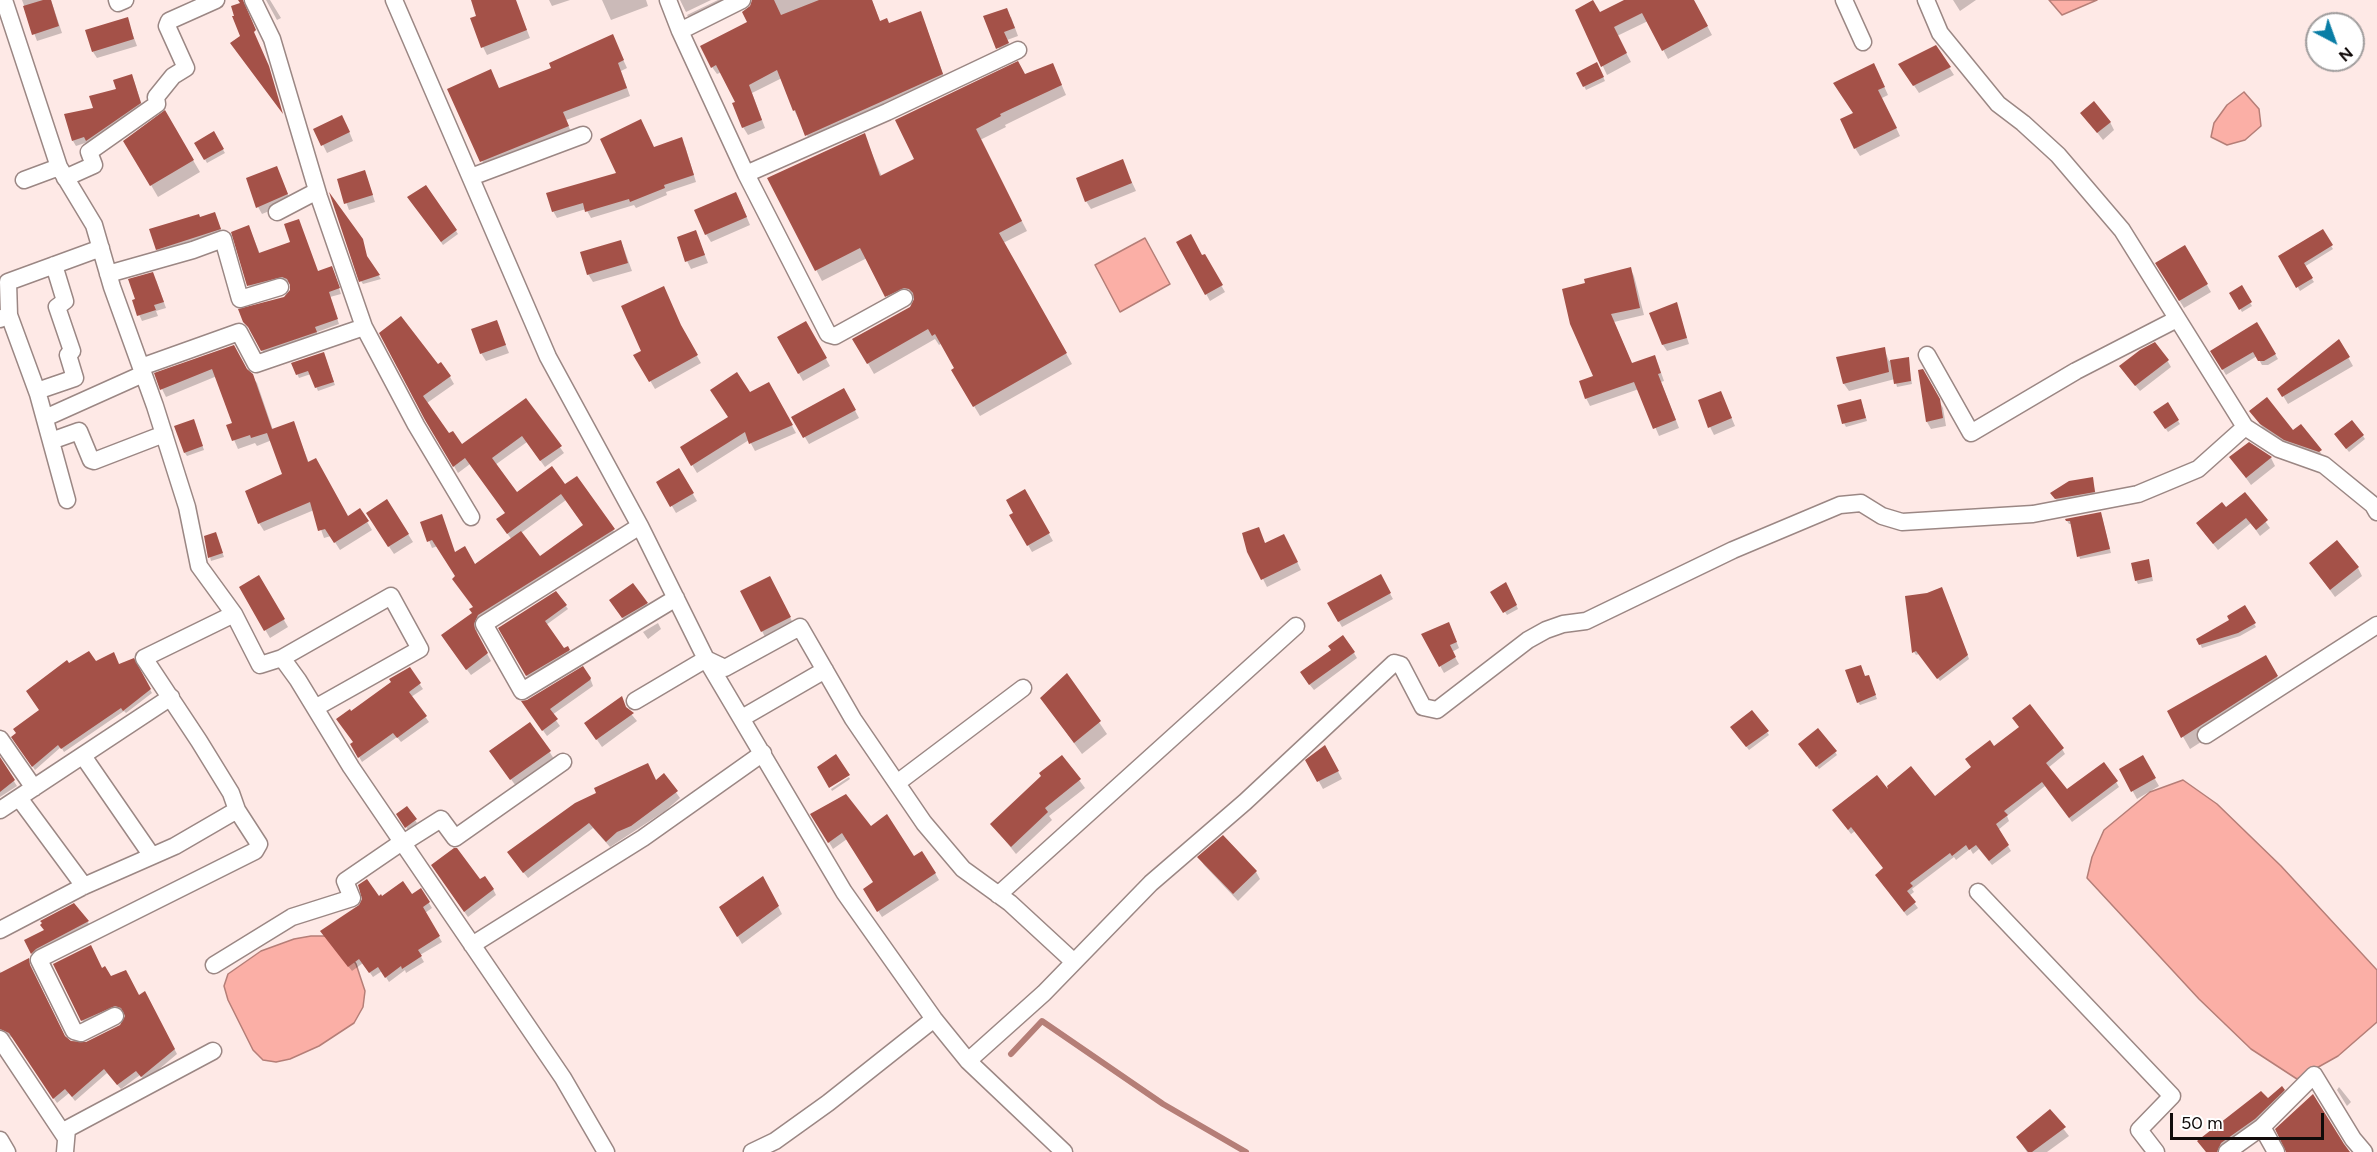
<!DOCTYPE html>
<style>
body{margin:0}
#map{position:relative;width:2377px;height:1152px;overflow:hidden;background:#fee9e6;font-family:Figtree,sans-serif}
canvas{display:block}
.north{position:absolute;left:2305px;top:12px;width:60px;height:60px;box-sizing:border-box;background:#fff;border:2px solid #a09d9d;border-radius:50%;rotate:139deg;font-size:16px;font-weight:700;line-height:24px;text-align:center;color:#110b0a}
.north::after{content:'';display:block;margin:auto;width:21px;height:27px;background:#097da5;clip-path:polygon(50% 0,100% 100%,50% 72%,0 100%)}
.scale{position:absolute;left:2170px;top:1113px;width:154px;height:27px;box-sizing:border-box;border:3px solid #110b0a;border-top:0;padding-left:8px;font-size:18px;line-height:21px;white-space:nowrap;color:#110b0a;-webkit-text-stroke:4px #fff;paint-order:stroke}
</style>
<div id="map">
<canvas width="2377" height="1152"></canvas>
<div class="north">N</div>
<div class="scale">50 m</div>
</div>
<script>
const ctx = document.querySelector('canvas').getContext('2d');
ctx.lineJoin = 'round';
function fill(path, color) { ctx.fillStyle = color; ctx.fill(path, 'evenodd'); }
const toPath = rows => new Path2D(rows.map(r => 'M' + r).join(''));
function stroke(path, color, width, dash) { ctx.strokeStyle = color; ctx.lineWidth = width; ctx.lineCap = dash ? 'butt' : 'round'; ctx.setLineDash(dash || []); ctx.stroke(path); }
const water = toPath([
 [2049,0,2097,0,2062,15,2049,0],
 [2244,92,2259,109,2261,126,2245,140,2227,145,2211,137,2214,123,2227,105,2244,92],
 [1145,238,1170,284,1120,312,1095,265,1145,238],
 [2183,780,2217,804,2281,866,2377,970,2377,1022,2338,1056,2297,1079,2251,1049,2199,999,2087,878,2092,857,2104,830,2150,792,2183,780],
 [311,936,328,936,342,944,356,964,365,991,363,1007,354,1023,319,1046,290,1059,276,1062,263,1060,253,1050,228,1000,224,986,228,974,261,951,294,939,311,936]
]);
const shadow = toPath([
 [22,0,51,0,62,33,37,41],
 [266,0,270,0,281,18,277,20],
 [472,0,515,0,530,38,487,55,483,47,478,16],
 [549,0,570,0,552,6],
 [602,0,646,0,648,6,611,20],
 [680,0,711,0,686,12],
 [718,0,732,0,691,21,687,15],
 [764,0,872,0,880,22,890,25,921,13,946,82,811,143,794,110,782,78,752,93,765,128,748,135,743,127,737,103,722,72,717,74,712,67,749,23],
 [1628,0,1693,0,1712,35,1668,59,1648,21,1617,36,1631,62,1607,75,1577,11,1599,14],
 [1953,0,1976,0,1960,11],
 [985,17,1011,17,1018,36,1007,40,1012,51,1002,56],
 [127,19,137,46,97,58,93,52],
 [616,44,627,68,621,71,630,96,566,120,572,134,486,169,449,89,499,89],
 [1936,47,1954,75,1919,93,1905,72],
 [1597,64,1605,81,1586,90,1578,73],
 [1053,65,1066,95,1005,125,1006,127,980,140,1027,231,1003,243,1072,364,980,416,953,371,956,369,942,343,939,345,935,339,874,374,854,339,910,308,915,300,912,297,892,306,867,258,822,281,769,179,864,135,882,177,916,160,1025,76],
 [1878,73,1888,95,1882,98,1900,136,1860,156,1855,148,1855,114],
 [134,81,143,108,90,146,88,142,76,146,73,141,95,109],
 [165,113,200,172,158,197,125,141],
 [2082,113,2110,122,2114,130,2103,140],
 [346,124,353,141,327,153,315,129],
 [213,133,225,153,207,163,196,143],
 [685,146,696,182,666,192,667,195,636,208,634,205,591,218,586,209,557,218,553,211,618,174,654,148],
 [1122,161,1136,191,1091,209,1086,201],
 [277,168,291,202,262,214,258,207],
 [367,178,375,202,349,210,338,180],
 [411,200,456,231,458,234,443,245],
 [740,201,750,225,711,242,706,234],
 [200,219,217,219,223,235,161,255,157,249],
 [249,227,260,254,318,273,334,273,341,294,330,297,339,324,317,332,319,338,265,356,253,332,244,322,284,298,291,291,292,284,286,282,252,291,249,285],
 [2322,231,2333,249,2304,267,2314,282,2300,291,2280,256],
 [696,232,708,263,691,269,687,261],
 [362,240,368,260,381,279,363,284,361,281],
 [621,241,632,271,593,282,588,274],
 [1178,243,1201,257,1204,256,1225,292,1210,301],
 [2185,247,2211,292,2184,308,2157,263],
 [1630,268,1634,276,1644,315,1614,322,1632,364,1654,357,1658,364,1664,381,1661,382,1679,428,1659,436,1639,389,1590,406,1586,398,1595,377,1572,323],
 [156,280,166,308,156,311,158,316,142,321,133,301],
 [2241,287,2252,306,2242,312,2231,293],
 [1676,304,1689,344,1667,351,1663,345],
 [496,321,509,353,486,361,481,353],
 [806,323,830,366,803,381,779,338],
 [2257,324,2278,359,2268,365,2262,365,2257,356,2226,375,2212,351],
 [381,333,437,366,440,364,450,377,454,384,427,403,449,435,462,446,526,400,564,453,545,467,527,442,495,465,516,494,565,486,577,478,618,537,481,622,477,631,478,637,491,661,471,675,447,643,473,614,474,608,438,546,432,548,422,523,455,553,475,566,512,540,502,526,506,513,470,464,458,473,426,419],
 [566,500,584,526,539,559,521,533],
 [684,334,701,363,655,389,635,355],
 [2339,341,2353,366,2288,404,2279,389],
 [233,347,246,370,257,383,273,430,293,423,309,463,347,518,360,510,372,530,340,550,331,536,324,538,314,510,264,531,259,523,284,475,272,440,257,446,255,443,238,449,228,426,234,424,217,376,166,397,162,389],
 [1884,349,1889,361,1908,359,1912,384,1897,387,1895,379,1849,391,1844,384,1837,358],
 [325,357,335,385,318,391,311,374,299,378,293,364],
 [2167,360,2171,367,2140,391,2125,373],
 [1922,371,1943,408,1946,426,1931,429,1927,422,1920,372],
 [769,384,796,433,755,451,749,440,697,473,682,448,730,417],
 [844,390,859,418,809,444,793,417],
 [1721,393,1735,426,1714,435,1710,427],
 [1862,404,1867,421,1846,427,1844,423],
 [2167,404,2180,424,2168,432,2155,412],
 [2254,416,2293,432,2301,426,2323,456,2288,445,2264,429],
 [195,424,204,450,187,456,185,453],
 [2363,436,2365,439,2349,452,2338,438],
 [2249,444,2271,458,2275,466,2251,485,2231,457],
 [679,470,697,501,676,513,658,482],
 [2092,479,2096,495,2058,502,2052,494],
 [1025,491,1053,541,1032,552,1011,515,1015,513],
 [2245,494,2270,528,2260,536,2251,523,2218,550,2202,530],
 [2102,517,2111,553,2080,559,2072,524,2069,524,2067,521],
 [372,521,408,534,413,542,394,554],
 [205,537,217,537,224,557,211,561],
 [1288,543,1301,570,1267,587,1249,551,1266,545],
 [2310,563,2358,568,2362,576,2335,597],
 [2150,564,2153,581,2138,584,2136,580],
 [1380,576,1393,599,1342,627,1329,604],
 [259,577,288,627,270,638,241,588],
 [1506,584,1518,609,1507,615,1492,592],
 [774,586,794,625,766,639,762,631],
 [556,593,568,609,546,625,564,651,567,648,571,653,529,679,500,628],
 [1906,597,1947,602,1949,606,1969,659,1940,681,1919,654,1916,655,1914,652],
 [647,604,651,611,628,625,615,608],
 [2245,607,2256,627,2240,636,2202,648,2198,639,2231,620],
 [658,623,661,629,648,639,643,632],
 [1452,631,1459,648,1452,652,1459,664,1444,673,1423,635],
 [1332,650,1354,653,1357,658,1314,690,1305,679],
 [2265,657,2284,689,2190,749,2169,712],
 [133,660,152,693,126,713,124,711,64,752,61,747,35,770,13,737,41,711,69,665,96,662,119,666],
 [409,669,423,689,411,697,429,722,401,742,397,737,362,762,352,745,354,743,351,713],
 [1067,675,1107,734,1082,754,1042,699],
 [590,678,593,686,552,715,560,726,547,736,526,707],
 [1865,678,1870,680,1877,699,1860,705,1858,702],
 [621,698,627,709,637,721,602,747,591,731],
 [1734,731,1767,732,1769,735,1749,750],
 [1325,747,1342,779,1323,789,1307,760],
 [1802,748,1835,752,1837,755,1819,769],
 [1994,748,2062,749,2065,754,2048,768,2067,792,2116,782,2119,787,2072,822,2045,786,2007,816,2009,821,1998,830,2011,851,1992,865,1979,849,1973,854,1970,849,1956,860,1954,857,1912,889,1914,892,1909,896,1918,908,1907,916,1880,880,1885,869,1855,831,1851,834,1837,815,1891,796,1935,798],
 [549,751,554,759,516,786,496,759],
 [1062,757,1085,788,1049,816,1052,820,1016,854,992,824],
 [2142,757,2159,786,2137,799,2121,770],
 [0,760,17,786,0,797],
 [664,776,680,798,665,811,610,847,593,828,528,878,512,858,656,782],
 [849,777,850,779,832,791,831,789],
 [407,808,417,823,408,830,398,814],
 [812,814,871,828,935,873,939,880,882,917,865,890,875,883,847,839,833,849],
 [1199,857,1256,872,1260,879,1238,901,1204,865],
 [436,871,479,881,493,889,496,895,468,917],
 [763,878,782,914,742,944,721,907],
 [412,896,429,903,432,908,425,913,442,942,420,955,424,962,406,973,405,970,389,982,382,971,373,977,363,963,352,971,325,936,378,898],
 [74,905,90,925,34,956,26,941,46,931],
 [28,960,67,1041,86,1044,121,1027,125,1022,126,1013,114,1011,85,1026,55,965,102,970,138,997,145,993,177,1054,145,1081,140,1075,121,1089,107,1073,75,1101,69,1093,57,1103,13,1038,4,1033,0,1034,0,971,1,973],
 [2339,1087,2351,1102,2347,1106,2337,1090],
 [2283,1090,2286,1096,2222,1152,2206,1152,2268,1100],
 [2050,1112,2069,1136,2047,1152,2027,1152,2018,1138]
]);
const stream = toPath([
 [1011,1054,1042,1021,1163,1104,1246,1152]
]);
const building = toPath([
 [43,0,51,0,59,26,32,35,23,6],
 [238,0,243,0,256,30,254,32,269,66,283,114,230,43,240,36,232,16,234,16,231,6,240,3],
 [471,0,516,0,527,30,481,48,470,18,476,16],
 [752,0,774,0,781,15,819,0,872,0,880,21,887,18,889,23,921,11,943,74,805,136,795,110,793,111,777,70,749,85,762,120,742,128,732,103,735,102,716,65,711,68,700,46,747,22,742,12,750,6],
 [1593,0,1600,12,1624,0,1694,0,1708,26,1662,51,1642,13,1614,27,1627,53,1601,67,1575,10],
 [1007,8,1015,28,1004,32,1009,43,996,49,983,16],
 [128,17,134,39,92,52,85,30],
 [613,34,624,60,618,63,627,88,563,112,569,126,480,162,447,89,491,69,499,88,551,68,549,63],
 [1936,45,1951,67,1913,86,1898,64],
 [1018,61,1025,74,1053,63,1062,85,1000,114,1001,116,976,129,1022,221,999,233,1067,353,973,407,951,370,954,368,935,334,932,336,928,329,867,364,852,339,910,307,914,299,913,293,909,289,904,288,885,297,860,248,815,271,767,178,865,133,880,176,914,159,895,120],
 [1597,62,1604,77,1583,87,1576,73],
 [1874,63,1885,87,1878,90,1897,128,1854,149,1840,119,1853,113,1833,83],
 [132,74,141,103,86,141,84,137,72,141,64,114,93,108,89,96,116,89,113,80],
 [2094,101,2111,122,2097,133,2080,113],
 [165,110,194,160,150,186,123,141],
 [342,115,350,132,321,146,313,129],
 [641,119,654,147,682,137,694,175,664,185,665,188,630,202,629,199,585,212,583,203,552,212,546,193,616,173,600,139],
 [214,131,224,149,204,160,194,143],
 [1123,159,1132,183,1085,202,1076,178],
 [277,166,288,194,256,208,246,178],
 [365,170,373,195,344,204,337,179],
 [426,185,457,230,441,242,407,197],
 [329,192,363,239,367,256,380,275,359,282],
 [736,192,747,217,705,235,694,210],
 [215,212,221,229,156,250,149,229,199,214,200,217],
 [299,219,318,271,332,266,340,288,329,292,338,319,315,327,317,332,261,351,248,327,243,322,238,309,284,297,290,290,290,285,287,279,282,277,247,286,231,232,249,225,259,253,290,242,284,224],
 [2323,229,2333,245,2304,263,2313,278,2296,288,2278,256],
 [696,230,705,255,685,262,677,237],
 [1191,234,1202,255,1205,254,1223,285,1205,295,1176,242],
 [621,240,628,263,587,275,580,252],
 [2185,245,2208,284,2179,301,2155,263],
 [1631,267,1640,308,1611,314,1632,363,1655,355,1661,373,1658,374,1676,420,1653,429,1634,382,1585,399,1579,381,1593,376,1570,324,1562,289,1585,283,1584,279],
 [153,272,164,302,154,305,156,310,137,316,132,300,135,299,128,279],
 [2242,285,2252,302,2239,310,2229,293],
 [664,286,681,325,698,355,649,382,633,355,641,351,621,306],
 [1677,302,1687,338,1662,345,1649,313],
 [401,316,438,364,441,362,451,376,423,396,449,433,453,431,462,444,526,398,562,446,540,461,522,436,492,458,517,492,552,466,565,484,577,476,615,529,478,615,474,624,475,629,488,653,466,670,441,635,472,613,469,609,473,607,452,579,455,576,432,540,427,542,420,522,442,514,455,552,465,546,475,564,521,531,540,556,583,525,561,494,507,534,496,519,505,513,465,458,453,467,425,420,379,333],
 [497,320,506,345,480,354,471,329],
 [806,321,827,358,798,374,777,337],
 [2257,322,2276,354,2264,361,2258,361,2253,352,2222,370,2210,351],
 [2339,339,2350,357,2282,397,2277,389],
 [2155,342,2169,360,2135,386,2119,366,2140,350],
 [234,345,247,369,253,374,272,429,294,421,308,462,316,458,348,516,360,508,369,521,334,543,325,529,318,531,310,502,258,524,245,491,282,474,267,433,251,438,250,435,232,441,226,425,232,423,212,369,160,390,154,373],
 [1885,347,1889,372,1843,384,1836,357],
 [324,352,334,382,315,388,308,371,296,375,291,363],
 [1909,357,1911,381,1894,384,1890,360],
 [1923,369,1940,399,1943,418,1926,422,1918,370],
 [737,372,750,392,769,382,793,425,749,444,745,432,691,466,680,447,728,417,710,390],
 [844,388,856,410,803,438,791,417],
 [1721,391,1732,418,1708,428,1698,400],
 [2267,397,2293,430,2301,424,2322,450,2319,452,2284,440,2260,424,2249,411],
 [1861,399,1866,418,1842,424,1837,405],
 [2168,402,2179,420,2165,429,2153,412],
 [194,419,203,446,184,453,174,426],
 [2352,420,2364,435,2346,449,2334,434],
 [2249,442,2272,457,2246,478,2229,457],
 [679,468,694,493,670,507,656,482],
 [2093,477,2095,492,2055,499,2050,493,2069,481],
 [1025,489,1050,533,1027,546,1009,515,1013,513,1006,500],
 [2245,492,2268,520,2256,530,2246,518,2213,544,2196,523,2222,502,2226,507],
 [387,499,409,534,388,547,366,513],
 [2101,512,2110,549,2077,557,2070,521,2066,521,2065,519],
 [1259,527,1265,543,1284,534,1298,562,1261,580,1247,552,1242,533],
 [216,532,223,553,208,558,204,536],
 [2337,540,2359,567,2330,590,2309,563],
 [2149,559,2152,577,2135,581,2131,563],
 [1381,574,1391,593,1338,622,1327,603],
 [259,575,285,619,264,631,239,587],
 [770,576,791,617,761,632,740,591],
 [1506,582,1517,605,1503,613,1490,592],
 [633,583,648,603,622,618,609,600],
 [1942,587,1968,655,1937,679,1916,651,1912,653,1905,596,1927,593],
 [556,591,567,605,545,621,564,648,568,646,570,650,526,676,498,628],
 [2245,605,2256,623,2238,633,2199,645,2196,639,2229,620,2227,616],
 [1449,622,1457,642,1450,645,1456,657,1439,667,1421,634],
 [1343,635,1355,652,1309,685,1300,672,1331,650,1328,646],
 [89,651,96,661,114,652,119,664,134,658,151,689,123,711,121,708,61,749,58,745,32,767,11,737,16,733,13,729,39,710,26,691,67,660,69,663],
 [2266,655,2278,676,2181,738,2167,711],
 [1861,665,1865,676,1869,675,1876,695,1857,703,1845,670],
 [583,666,591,678,590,680,550,709,558,719,542,731,521,701,527,700],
 [410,667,421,683,409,692,427,716,397,738,393,733,358,758,350,744,353,742,336,719,350,709,351,711,391,682,389,679],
 [1067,673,1101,721,1074,743,1040,698],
 [622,696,626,707,634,713,596,740,584,723],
 [2030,704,2064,748,2046,763,2067,789,2104,762,2118,781,2069,818,2042,782,2004,811,2008,815,1996,824,2009,845,1989,861,1976,845,1969,850,1966,845,1952,856,1950,853,1910,883,1913,886,1907,891,1916,902,1904,912,1875,875,1883,868,1851,827,1848,830,1832,810,1877,775,1888,789,1887,786,1911,766,1935,796,1971,767,1965,759,1990,740,1994,746,2019,727,2012,718],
 [1752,710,1769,731,1746,747,1730,727],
 [530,722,551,751,510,780,489,751],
 [1818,728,1837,751,1816,767,1798,744],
 [1325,745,1339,771,1317,782,1305,760],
 [836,754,850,775,829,788,817,767],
 [1062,755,1081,779,1045,808,1048,812,1011,847,990,824,1041,776,1039,773],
 [2143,755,2156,778,2131,792,2119,769],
 [0,757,15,780,0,792],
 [648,763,656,780,664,773,678,791,631,826,617,832,606,842,589,823,523,873,507,852,575,803,596,793,594,788],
 [846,794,871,826,887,814,914,856,922,851,936,873,877,912,863,889,873,882,842,833,828,843,810,814],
 [407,806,417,819,405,828,396,814],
 [1223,835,1257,871,1233,894,1197,857],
 [454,848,457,848,480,879,485,876,494,889,464,912,431,865],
 [763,876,779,906,737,937,719,907],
 [367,879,379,896,381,894,382,896,403,881,412,894,421,888,430,902,423,907,440,936,418,950,422,956,402,969,401,966,385,978,378,967,369,973,359,959,348,967,320,931,359,905,362,899,358,885],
 [74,903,89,921,36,949,31,954,24,940,44,930,40,925,42,923,40,921],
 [91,945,102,968,105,966,111,976,126,970,139,995,145,991,175,1049,141,1077,136,1071,117,1085,104,1069,72,1097,65,1089,53,1099,9,1033,0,1029,0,973,29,958,30,965,65,1036,71,1041,86,1042,120,1025,125,1016,121,1008,115,1006,81,1021,53,964],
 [2282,1086,2285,1090,2255,1119,2221,1143,2217,1152,2206,1152,2197,1141,2261,1091,2268,1098],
 [2313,1094,2344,1144,2350,1152,2286,1152,2275,1129],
 [2050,1109,2066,1127,2032,1152,2028,1152,2016,1137]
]);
const street = toPath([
 [4,0,59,167,94,225,112,287,155,406,187,507,199,566,234,614,260,665,282,658,298,680,351,767,563,1078,606,1152],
 [117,0,118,3,125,0],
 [253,0,272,39,319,197,364,327,416,425,471,517],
 [394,0,548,357,640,526,706,659,844,892,934,1019,968,1061,1064,1152],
 [668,0,680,31,746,174,828,334,835,336,904,298],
 [1844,0,1863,42],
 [1926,0,1940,33,1998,104,2023,123,2058,155,2122,230,2245,427,2279,449,2324,465,2373,505,2377,512],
 [680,31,742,0],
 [746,174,887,112,1018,50],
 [471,177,583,135],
 [65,178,94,165,89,152,157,104,156,97,173,76,186,68,167,26,169,21,216,0],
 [24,180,59,167],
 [277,212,317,191],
 [108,274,193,250,223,239,240,299,280,287],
 [9,315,8,282,101,248],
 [0,319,9,315,38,394,67,500],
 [1927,355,1971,433,2076,371,2177,319],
 [141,367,239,332,256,364,364,327],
 [37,391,75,378,68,355,72,351,57,307,65,301,54,265],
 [45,418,143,374],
 [51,441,79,431,91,460,94,461,164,434],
 [640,526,484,624,522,691,676,598],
 [282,658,391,596,420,649,315,708],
 [635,701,706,659,725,668,800,627,853,719,924,823,963,869,1010,903,1074,962],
 [742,718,825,670],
 [2206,735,2377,625],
 [0,739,34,788],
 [83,756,152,856],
 [897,783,1023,688],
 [19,798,84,886],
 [0,810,171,697],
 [403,843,441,819,455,838,563,762],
 [1978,892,2172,1096,2139,1130,2156,1152],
 [998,895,1296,626],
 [0,930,84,886,175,846,237,810,231,793,199,741,144,658,234,614],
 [472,945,643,838,763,753],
 [214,965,292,917,352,898,345,881,402,842],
 [115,1016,81,1033,74,1031,39,960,41,958,255,851,259,844,237,810],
 [0,1039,66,1138],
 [968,1061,1044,993,1151,883,1245,802,1394,663,1401,665,1423,707,1437,710,1528,640,1546,630,1563,624,1586,621,1733,550,1840,505,1861,503,1882,516,1902,522,2033,514,2138,494,2198,469,2245,427],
 [2262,1127,2314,1075,2353,1139,2364,1152],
 [0,1140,7,1152],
 [65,1152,67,1129,213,1051],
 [752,1152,775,1141,828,1103,934,1019],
 [2227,1152,2262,1127,2276,1152]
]);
fill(water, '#fbafa6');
stroke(water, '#b57e77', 1.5);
fill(shadow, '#0003');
stroke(stream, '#b57e77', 6);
fill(building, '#a45148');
stroke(street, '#9b8784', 19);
stroke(street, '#fff', 16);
</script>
